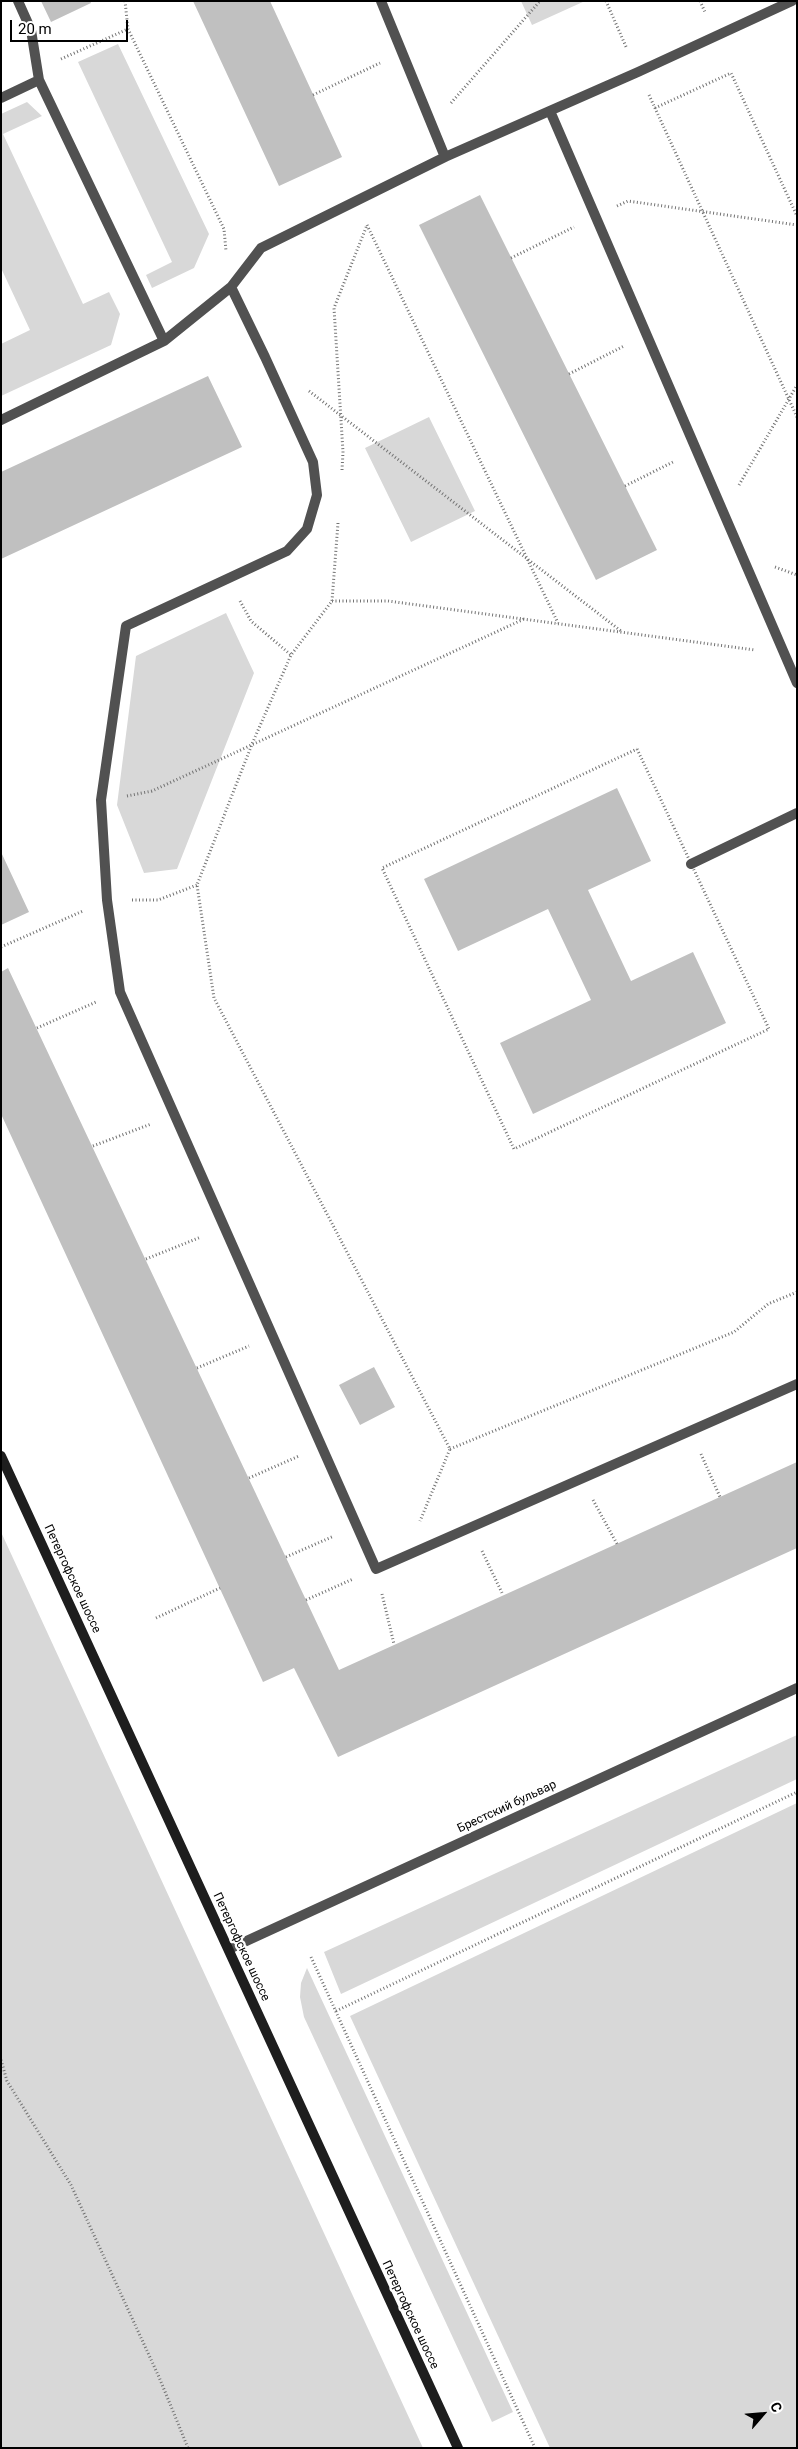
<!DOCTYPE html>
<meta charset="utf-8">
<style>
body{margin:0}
#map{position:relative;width:798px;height:2449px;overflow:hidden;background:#fff;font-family:Roboto,sans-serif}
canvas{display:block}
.frame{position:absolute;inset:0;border:2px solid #000;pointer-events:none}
.north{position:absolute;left:738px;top:2389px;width:50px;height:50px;-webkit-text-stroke:4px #fff;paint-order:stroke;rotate:63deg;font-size:14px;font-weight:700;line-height:20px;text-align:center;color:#000}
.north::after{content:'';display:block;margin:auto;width:18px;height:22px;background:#000;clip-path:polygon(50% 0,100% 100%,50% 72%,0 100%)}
.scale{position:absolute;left:10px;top:20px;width:118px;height:22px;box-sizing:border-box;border:2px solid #000;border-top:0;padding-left:6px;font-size:15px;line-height:18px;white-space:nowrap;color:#000;-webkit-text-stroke:4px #fff;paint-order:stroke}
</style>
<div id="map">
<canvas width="798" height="2449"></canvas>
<div class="frame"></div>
<div class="north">С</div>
<div class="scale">20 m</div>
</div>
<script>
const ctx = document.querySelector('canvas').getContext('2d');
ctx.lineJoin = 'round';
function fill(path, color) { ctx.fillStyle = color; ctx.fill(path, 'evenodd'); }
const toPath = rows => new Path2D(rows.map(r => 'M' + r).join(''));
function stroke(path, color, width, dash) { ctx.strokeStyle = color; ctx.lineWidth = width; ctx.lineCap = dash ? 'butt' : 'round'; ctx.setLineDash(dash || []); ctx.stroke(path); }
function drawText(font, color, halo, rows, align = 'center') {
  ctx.font = font + ' Roboto,sans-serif'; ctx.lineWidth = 4.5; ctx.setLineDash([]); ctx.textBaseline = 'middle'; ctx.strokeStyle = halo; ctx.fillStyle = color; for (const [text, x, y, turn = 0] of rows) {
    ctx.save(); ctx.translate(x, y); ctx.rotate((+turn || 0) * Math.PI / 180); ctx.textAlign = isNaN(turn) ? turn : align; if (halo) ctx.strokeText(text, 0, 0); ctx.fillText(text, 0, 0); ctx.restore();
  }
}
const green = toPath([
 [521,1,585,1,532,25],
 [118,44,209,234,194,268,152,288,146,275,172,262,78,62],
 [27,102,42,116,3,134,83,304,109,292,120,314,111,345,1,396,1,344,30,330,1,268,1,114],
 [429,417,475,511,411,542,365,448],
 [226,613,254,673,177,869,144,873,117,805,136,656],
 [1,1532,423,2448,1,2448],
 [797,1735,797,1779,341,1994,324,1952],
 [797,1803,797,2448,550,2448,350,2016],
 [307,1968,513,2412,492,2422,304,2017,300,1997,301,1983]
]);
const building = toPath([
 [41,1,90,1,91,3,51,22],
 [193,1,270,1,342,157,279,186],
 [480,195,657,550,596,580,419,225],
 [208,376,242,447,1,559,1,472],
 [617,788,651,861,588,890,631,981,693,952,726,1023,533,1114,500,1043,591,1000,548,909,458,951,424,879],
 [1,852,29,912,1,925],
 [8,968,339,1670,797,1462,797,1548,338,1757,294,1668,263,1682,1,1114,1,972],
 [374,1367,395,1407,360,1425,339,1385]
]);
const path = toPath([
 [125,1,128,29,224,229,226,251],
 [606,1,627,49],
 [700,1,705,12],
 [61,59,128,29],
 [313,95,380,63],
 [649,95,797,417],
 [451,103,540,1],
 [655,108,731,73,797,216],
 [617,206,628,201,797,225],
 [367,225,558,623],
 [511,258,574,227],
 [569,374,624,346],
 [309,391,621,631],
 [342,470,343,452,334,308,367,225],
 [739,485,797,385],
 [625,486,673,462],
 [338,523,332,601,291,655,252,744,197,885,214,998,450,1449,420,1521],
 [775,567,797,575],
 [240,601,251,621,291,655],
 [332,601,388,601,755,650],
 [637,749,769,1029,514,1149,382,868,637,749],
 [127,796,152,791,524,619],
 [132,900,158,900,197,885],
 [1,947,83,911],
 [37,1028,96,1002],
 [93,1146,151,1124],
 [146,1259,201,1237],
 [197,1368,249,1346],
 [450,1449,734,1332,768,1304,797,1292],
 [701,1454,720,1497],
 [249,1478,299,1456],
 [593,1500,617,1544],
 [482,1551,503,1595],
 [286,1557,334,1536],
 [382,1594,394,1644],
 [306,1600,353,1579],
 [156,1618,220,1588],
 [311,1957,535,2448],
 [336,2011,797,1792],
 [1,2060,7,2081,71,2185,159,2377,188,2448]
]);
const lane = toPath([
 [18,1,31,30,39,80],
 [381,1,445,157],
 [1,98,39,80,164,341],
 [550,111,797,683],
 [231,287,265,357,313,462,317,495,307,529,287,551,126,626,101,800,107,900,120,992,376,1569,797,1384],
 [1,420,164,341,231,287,261,248,445,157,638,72,792,1],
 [691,864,797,813]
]);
const street = toPath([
 [229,1949,797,1688]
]);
const secondary = toPath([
 [1,1456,458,2448]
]);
const streetNames = [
 ["Петергофское шоссе",72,1579,65],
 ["Брестский бульвар",507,1807,-25],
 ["Петергофское шоссе",241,1947,65],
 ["Петергофское шоссе",410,2315,65]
];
fill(green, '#d8d8d8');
fill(building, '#c0c0c0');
stroke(path, '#737373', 3, [1, 2.5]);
stroke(lane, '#515151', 10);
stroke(street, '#515151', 10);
stroke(secondary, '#1e1e1e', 10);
drawText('12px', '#000', '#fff', streetNames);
</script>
